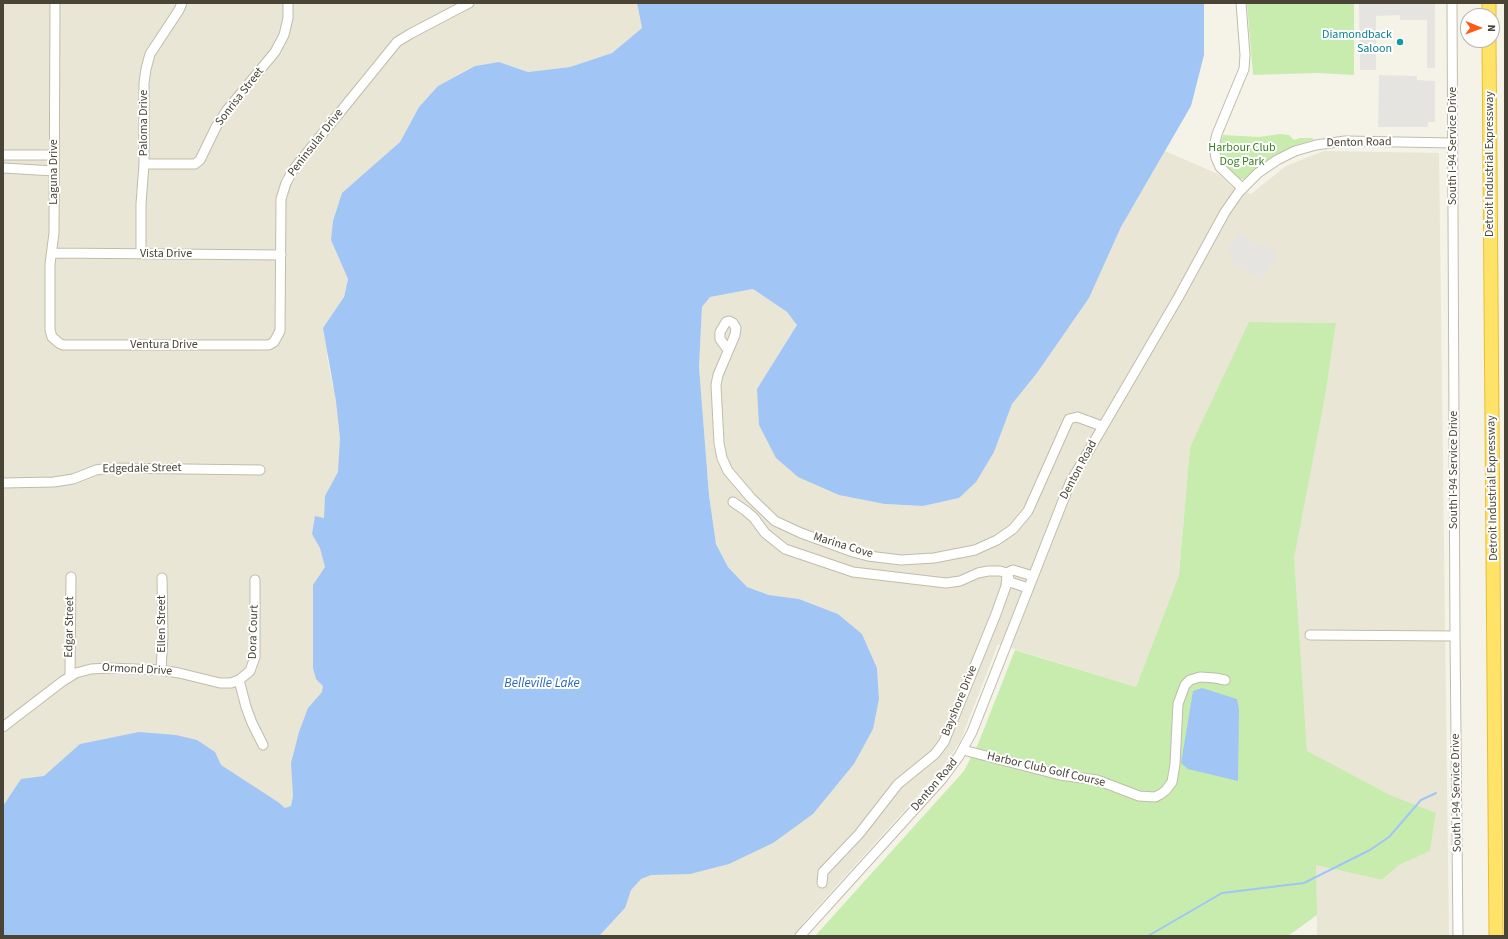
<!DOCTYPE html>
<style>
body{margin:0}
#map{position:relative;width:1508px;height:939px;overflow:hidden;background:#f5f3e8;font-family:"Source Sans 3",sans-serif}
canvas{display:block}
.frame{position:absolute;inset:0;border:4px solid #494436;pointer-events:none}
.north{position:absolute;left:1460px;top:8px;width:40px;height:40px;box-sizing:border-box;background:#fff;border:1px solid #b6b4af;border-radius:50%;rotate:91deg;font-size:11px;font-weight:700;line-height:16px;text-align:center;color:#494436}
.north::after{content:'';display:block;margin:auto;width:14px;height:18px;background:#ff5a15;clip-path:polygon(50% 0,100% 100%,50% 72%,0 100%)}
</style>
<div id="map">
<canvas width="1508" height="939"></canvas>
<div class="frame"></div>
<div class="north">N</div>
</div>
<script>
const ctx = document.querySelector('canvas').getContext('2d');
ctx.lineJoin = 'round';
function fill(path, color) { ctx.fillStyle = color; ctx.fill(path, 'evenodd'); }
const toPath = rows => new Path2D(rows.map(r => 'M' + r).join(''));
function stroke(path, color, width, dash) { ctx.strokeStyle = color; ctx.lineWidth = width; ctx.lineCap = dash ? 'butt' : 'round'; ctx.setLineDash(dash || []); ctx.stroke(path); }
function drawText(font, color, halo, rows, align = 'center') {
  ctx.font = font + ' "Source Sans 3",sans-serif'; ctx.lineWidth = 4; ctx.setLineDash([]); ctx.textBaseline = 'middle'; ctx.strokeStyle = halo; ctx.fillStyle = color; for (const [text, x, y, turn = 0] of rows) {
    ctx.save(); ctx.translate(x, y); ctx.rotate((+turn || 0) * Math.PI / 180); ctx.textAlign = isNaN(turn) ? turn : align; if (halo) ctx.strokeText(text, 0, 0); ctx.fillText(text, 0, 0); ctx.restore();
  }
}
const residential = toPath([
 [3,3,637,3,642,28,612,53,570,67,528,72,499,62,475,66,438,86,419,107,400,142,342,194,331,240,348,279,344,297,336,310,327,357,333,387,382,386,365,778,283,868,3,851],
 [1165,151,1218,174,1232,187,1251,194,1286,166,1324,151,1439,153,1449,936,1317,936,1316,865,1382,880,1399,865,1430,851,1436,814,1390,795,1307,752,1293,558,1325,397,1336,323,1250,322,1190,447,1179,575,1136,687,998,644,960,742,939,772,803,923,804,936,564,936,598,863,789,831,813,814,854,764,872,729,879,699,877,668,862,634,838,614,799,599,769,595,747,587,728,567,716,544,709,495,699,367,702,307,710,297,753,289,787,312,798,326,757,389,885,504,923,506,959,498,994,452,1012,404,1037,373,1089,298,1121,227]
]);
const green = toPath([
 [1247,3,1354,3,1354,75,1318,73,1253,75],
 [1280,134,1289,135,1294,140,1300,138,1313,138,1313,140,1296,145,1277,155,1262,164,1244,179,1240,179,1234,174,1227,167,1222,158,1220,145,1223,135,1259,137],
 [1249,322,1336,323,1325,397,1294,558,1307,751,1390,795,1436,813,1430,851,1399,865,1382,880,1316,865,1317,915,1288,936,815,936,964,771,978,744,1015,650,1136,687,1179,575,1190,447]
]);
const parking = toPath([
 [1359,3,1435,3,1435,68,1427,68,1427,20,1400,20,1400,15,1376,16,1376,70,1360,70],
 [1379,75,1417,76,1417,80,1435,81,1435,122,1428,122,1428,127,1378,127],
 [1239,232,1261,246,1263,243,1274,250,1276,263,1270,266,1262,280,1229,261,1233,255,1227,251]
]);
const water = toPath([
 [637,3,1204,3,1204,55,1191,106,1121,227,1089,298,1037,373,1012,404,994,452,976,482,959,498,923,506,885,504,839,495,798,477,776,458,759,425,757,389,797,325,787,312,753,289,710,297,702,307,699,367,709,495,716,544,728,567,747,587,769,595,799,599,838,614,862,634,877,668,879,699,873,729,854,764,813,814,773,843,729,864,690,874,651,875,641,879,631,890,625,908,599,936,3,936,3,806,21,779,44,776,80,744,139,732,176,735,197,740,215,752,221,765,278,802,285,808,291,806,293,796,291,763,299,732,308,708,322,692,323,686,316,679,313,668,313,585,325,567,320,548,312,534,315,516,324,518,325,496,338,472,340,438,336,401,323,328,344,297,348,279,331,240,333,221,342,193,400,142,419,107,438,86,475,66,499,62,528,72,570,67,612,53,642,28],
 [1202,688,1237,699,1239,710,1238,781,1188,769,1181,763,1193,691]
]);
const stream = toPath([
 [1148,936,1222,893,1304,883,1370,850,1389,837,1421,800,1436,793]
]);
const minor = toPath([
 [55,3,54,233,50,264,50,330,52,337,59,343,63,345,269,345,274,342,280,331,281,199,286,183,293,170,397,42,410,34,469,3],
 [1241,3,1245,55,1244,69,1217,134,1214,147,1216,158,1220,167,1242,188],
 [1452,3,1455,636,1458,936],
 [3,155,54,155],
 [144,164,195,164,200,160,216,127,227,110,275,52,284,35,288,18,288,3],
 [3,168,54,171],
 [52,253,281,255],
 [141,254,141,204,144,164,144,83,146,69,150,54,179,10,182,3],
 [728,350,720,339,720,332,726,322,729,321,733,323,736,328,735,335,718,375,716,385,719,443,722,458,728,471,751,498,775,521,801,533,853,552,868,556,901,560,934,558,975,550,997,540,1013,529,1028,511,1069,419,1077,417,1102,426],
 [3,483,54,482,73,479,96,470,110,468,260,470],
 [733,502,746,511,754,518,765,533,785,549,853,572,946,583,960,581,978,573,988,571,1000,571,1007,573,1013,570,1033,576],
 [1007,573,1010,582,1028,588],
 [255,580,255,657,250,671,239,680,246,707,252,723,263,745],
 [1310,635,1455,636],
 [161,670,163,636,162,578],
 [70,676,71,577],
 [3,727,63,681,76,673,91,669,108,668,161,670,179,673,220,683,231,683,239,680],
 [963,750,1060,775,1097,780,1139,796,1155,797,1161,794,1166,790,1172,782,1175,764,1178,704,1185,685,1190,680,1200,677,1215,678,1225,680],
 [822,883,823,872,859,834,898,784,935,754,944,742,996,614,1006,586,1007,573],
 [800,936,942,779,959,756,972,732,1070,483,1178,298,1225,212,1239,192,1258,173,1277,160,1295,151,1316,145,1345,141,1453,143]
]);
const highway = toPath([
 [1489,3,1489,16],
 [1489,40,1496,936]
]);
const markers = [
 [1400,42,4,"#0f9aa8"]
];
const cultureNames = [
 ["Diamondback",1392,35],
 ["Saloon",1392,49]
];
const streetNames = [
 ["Sonrisa Street",240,97,-52],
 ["Paloma Drive",144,123,-90],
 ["Peninsular Drive",316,143,-52],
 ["Denton Road",1359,143,-1],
 ["South I-94 Service Drive",1453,146,-90],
 ["Detroit Industrial Expressway",1490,164,-90],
 ["Laguna Drive",54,172,-90],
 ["Vista Drive",166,254],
 ["Ventura Drive",164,345],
 ["Edgedale Street",142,469,-1],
 ["Denton Road",1079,470,-62],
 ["South I-94 Service Drive",1454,470,-90],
 ["Detroit Industrial Expressway",1493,488,-91],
 ["Marina Cove",843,546,17],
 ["Ellen Street",162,624,-90],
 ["Edgar Street",70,627,-89],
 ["Dora Court",254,632,-88],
 ["Ormond Drive",137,670,3],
 ["Bayshore Drive",960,701,-68],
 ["Harbor Club Golf Course",1046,770,13],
 ["Denton Road",935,785,-50],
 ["South I-94 Service Drive",1457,793,-91]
];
const parkNames = [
 ["Harbour Club",1242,148],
 ["Dog Park",1242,162]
];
const waterNames = [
 ["Belleville Lake",542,684]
];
fill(residential, '#e9e6d6');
fill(green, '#c7ecae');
fill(parking, '#e6e4e0');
fill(water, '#a1c6f5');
stroke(stream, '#a1c6f5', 2);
stroke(minor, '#c1bcaa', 11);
stroke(highway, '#e8be2f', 15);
stroke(minor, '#fff', 9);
stroke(highway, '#ffe369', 13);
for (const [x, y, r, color] of markers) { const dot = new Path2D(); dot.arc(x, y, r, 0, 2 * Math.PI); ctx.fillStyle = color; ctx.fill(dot); stroke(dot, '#fff', 1.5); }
drawText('12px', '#0d838f', '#fff', cultureNames, 'right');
drawText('12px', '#494436', '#fff', streetNames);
drawText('12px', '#3a7f24', '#fff', parkNames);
drawText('italic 13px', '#2768bd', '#fff', waterNames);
</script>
